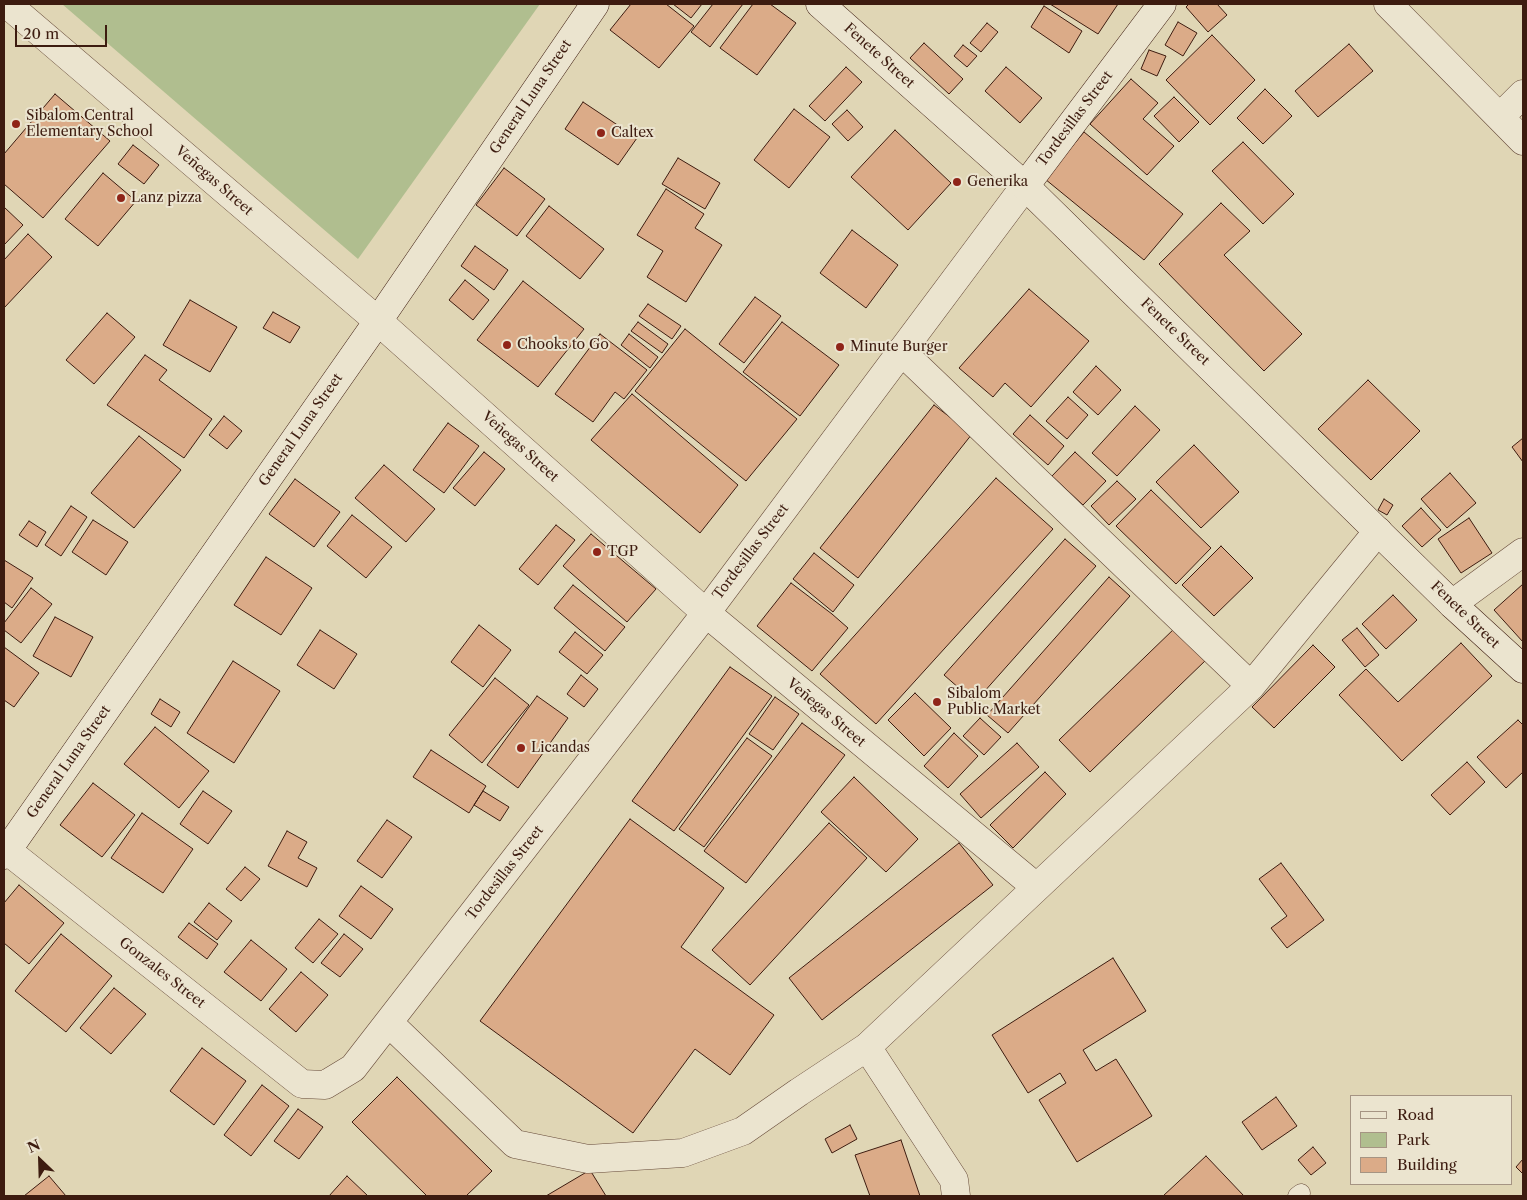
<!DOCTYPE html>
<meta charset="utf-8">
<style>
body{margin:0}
#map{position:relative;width:1527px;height:1200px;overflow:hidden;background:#e0d6b5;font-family:"Libre Caslon Text",serif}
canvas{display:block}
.frame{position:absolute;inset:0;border:5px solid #3d1c10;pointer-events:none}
.legend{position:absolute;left:1350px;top:1095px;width:162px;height:90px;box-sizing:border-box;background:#ebe4cf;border:1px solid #a59483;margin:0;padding:6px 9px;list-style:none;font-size:15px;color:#3d1c10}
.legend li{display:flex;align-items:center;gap:10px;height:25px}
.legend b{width:25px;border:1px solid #a59483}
.north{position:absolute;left:15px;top:1135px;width:50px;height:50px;-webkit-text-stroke:4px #ebe4cf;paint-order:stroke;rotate:336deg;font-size:14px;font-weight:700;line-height:20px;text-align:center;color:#3d1c10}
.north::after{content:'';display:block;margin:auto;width:18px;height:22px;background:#3d1c10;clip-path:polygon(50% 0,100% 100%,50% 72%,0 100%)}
.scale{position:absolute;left:15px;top:25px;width:92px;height:22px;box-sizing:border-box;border:2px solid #3d1c10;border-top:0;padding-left:6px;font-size:15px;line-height:18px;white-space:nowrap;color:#3d1c10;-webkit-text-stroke:4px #ebe4cf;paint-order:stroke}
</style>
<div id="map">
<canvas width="1527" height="1200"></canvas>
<div class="frame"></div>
<ul class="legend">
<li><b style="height:6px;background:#ebe4cf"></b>Road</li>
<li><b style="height:14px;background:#b0be8f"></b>Park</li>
<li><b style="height:14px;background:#dbab88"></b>Building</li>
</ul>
<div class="north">N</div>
<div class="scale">20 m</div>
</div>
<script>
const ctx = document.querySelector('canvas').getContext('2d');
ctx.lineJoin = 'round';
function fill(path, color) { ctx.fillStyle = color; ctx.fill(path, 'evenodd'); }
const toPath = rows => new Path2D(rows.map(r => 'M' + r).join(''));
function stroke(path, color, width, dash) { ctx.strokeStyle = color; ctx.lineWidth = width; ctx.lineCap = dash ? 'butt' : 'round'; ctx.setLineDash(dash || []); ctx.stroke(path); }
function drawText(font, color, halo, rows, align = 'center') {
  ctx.font = font + ' "Libre Caslon Text",serif'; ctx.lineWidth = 4; ctx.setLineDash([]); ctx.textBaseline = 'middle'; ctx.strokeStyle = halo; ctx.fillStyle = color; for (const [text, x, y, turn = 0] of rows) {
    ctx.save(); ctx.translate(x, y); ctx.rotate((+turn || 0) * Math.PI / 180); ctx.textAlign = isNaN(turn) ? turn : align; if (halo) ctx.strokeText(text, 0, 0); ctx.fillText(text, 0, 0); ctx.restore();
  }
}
const green = toPath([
 [62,4,540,4,358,259]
]);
const building = toPath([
 [631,4,666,4,694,26,659,68,610,30,631,4],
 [673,4,702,4,691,18,673,4],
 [713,4,743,4,710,47,691,32,713,4],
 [753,4,770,4,796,23,757,75,720,48,753,4],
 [1050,4,1118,4,1098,34,1050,4],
 [1189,4,1217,4,1227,15,1208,32,1186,7,1189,4],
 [1044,6,1082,31,1069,53,1031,27,1044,6],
 [1178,22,1197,33,1183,56,1165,45,1178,22],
 [987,23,998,32,981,52,970,43,987,23],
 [1212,35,1255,80,1210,125,1166,80,1212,35],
 [924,43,963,79,949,94,910,58,924,43],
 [1349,44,1373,71,1318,117,1295,91,1349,44],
 [963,45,977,56,967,67,954,56,963,45],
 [1149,50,1166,56,1157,76,1141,69,1149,50],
 [846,67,862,82,825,121,809,106,846,67],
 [1006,67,1042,98,1020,123,985,91,1006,67],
 [1131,79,1158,103,1143,119,1174,146,1147,175,1090,124,1131,79],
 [1265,89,1292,116,1263,144,1237,118,1265,89],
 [55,94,110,141,43,218,4,184,4,154,55,94],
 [1174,97,1199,122,1179,142,1154,116,1174,97],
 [583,102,637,138,618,165,565,129,583,102],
 [794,109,830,137,789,188,754,160,794,109],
 [847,110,863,127,848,141,832,124,847,110],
 [895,130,951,183,908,230,851,177,895,130],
 [1084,132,1183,214,1144,260,1045,179,1084,132],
 [1243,142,1294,194,1263,224,1212,171,1243,142],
 [133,145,159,165,144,184,118,164,133,145],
 [678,158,720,183,705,209,662,184,678,158],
 [504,168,545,199,517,236,476,205,504,168],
 [103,173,136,201,98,246,65,219,103,173],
 [666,189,704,214,695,228,722,245,686,302,647,277,663,251,637,235,666,189],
 [1221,203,1250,231,1224,255,1302,334,1264,371,1159,264,1221,203],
 [549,206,604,249,580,279,526,236,549,206],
 [4,207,23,225,4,245,4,207],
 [852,230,898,265,866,308,820,273,852,230],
 [28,234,52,257,4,308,4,260,28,234],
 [475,246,508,270,494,290,461,266,475,246],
 [465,280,489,300,473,320,449,300,465,280],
 [523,281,584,329,538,387,477,340,523,281],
 [1029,289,1089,341,1031,407,1005,383,993,397,959,368,1029,289],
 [755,297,781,316,744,363,719,344,755,297],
 [190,300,237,327,210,372,163,345,190,300],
 [648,304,681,326,672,339,639,316,648,304],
 [273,312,300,327,290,343,263,328,273,312],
 [107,313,135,337,94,384,66,360,107,313],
 [638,322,668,344,662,353,631,331,638,322],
 [782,322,839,365,800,416,743,372,782,322],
 [685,329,797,419,746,481,635,391,685,329],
 [600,334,647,370,624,399,615,392,593,422,555,394,600,334],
 [629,334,658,357,650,368,621,345,629,334],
 [145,355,167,370,159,380,212,419,184,458,107,405,145,355],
 [1096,366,1121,390,1098,415,1073,392,1096,366],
 [1368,380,1420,431,1371,480,1318,429,1368,380],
 [632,394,738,485,700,533,591,440,632,394],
 [1068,397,1088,415,1067,439,1046,421,1068,397],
 [934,405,972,434,858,578,820,548,934,405],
 [1135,406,1160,430,1117,476,1092,453,1135,406],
 [1030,415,1064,446,1048,465,1013,434,1030,415],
 [224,416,242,431,227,449,209,435,224,416],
 [448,423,479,446,444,493,413,470,448,423],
 [139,436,181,470,134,528,91,493,139,436],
 [1523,438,1523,462,1512,447,1523,438],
 [1194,445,1239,492,1201,528,1156,482,1194,445],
 [484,452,505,469,475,506,453,488,484,452],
 [1075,452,1106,481,1083,505,1052,476,1075,452],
 [384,465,435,509,406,542,355,498,384,465],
 [1450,473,1476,503,1447,528,1421,499,1450,473],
 [996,478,1053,529,876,724,820,674,996,478],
 [295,479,340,512,314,547,269,514,295,479],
 [1117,481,1136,499,1109,525,1091,506,1117,481],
 [1151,490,1211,548,1176,584,1116,526,1151,490],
 [1384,499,1393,505,1387,515,1378,510,1384,499],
 [71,506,87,517,61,556,45,545,71,506],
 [1421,508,1441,530,1422,547,1402,526,1421,508],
 [352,515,392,547,366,578,327,546,352,515],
 [1469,518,1492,553,1461,573,1438,539,1469,518],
 [93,520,128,542,106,575,72,552,93,520],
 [29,521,46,532,37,547,19,535,29,521],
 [556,525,575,540,538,585,519,569,556,525],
 [591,534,656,589,627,622,563,566,591,534],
 [1065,539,1096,566,975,702,944,675,1065,539],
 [1221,546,1253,578,1214,616,1182,585,1221,546],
 [814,553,854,585,833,612,793,579,814,553],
 [266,557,312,588,281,635,234,605,266,557],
 [4,560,33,578,12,608,4,602,4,560],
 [1109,577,1130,596,1008,733,987,715,1109,577],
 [791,583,832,614,848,628,812,671,757,626,791,583],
 [1523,584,1523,642,1494,610,1523,584],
 [573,585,625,627,605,651,554,608,573,585],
 [31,588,52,604,21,643,4,630,4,623,31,588],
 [1393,595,1417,620,1386,649,1362,624,1393,595],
 [55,617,93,637,71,677,33,656,55,617],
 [479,625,511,650,483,687,451,662,479,625],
 [1176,627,1207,659,1090,772,1059,740,1176,627],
 [1357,628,1379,655,1365,667,1342,640,1357,628],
 [320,630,357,654,334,689,297,665,320,630],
 [575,632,603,655,587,674,559,652,575,632],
 [1461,643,1492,676,1402,761,1339,695,1366,669,1398,702,1461,643],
 [1313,645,1335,667,1274,728,1252,707,1313,645],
 [4,647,39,673,14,707,4,700,4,647],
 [233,661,280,691,234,763,187,733,233,661],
 [730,667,772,696,674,831,632,801,730,667],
 [581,675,598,689,584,707,567,694,581,675],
 [495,678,529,705,482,763,449,735,495,678],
 [915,693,951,728,924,756,888,720,915,693],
 [537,696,568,718,518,788,487,765,537,696],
 [775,697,799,714,773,750,749,734,775,697],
 [160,699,180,712,171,727,151,714,160,699],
 [980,718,1001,737,984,755,963,736,980,718],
 [1518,720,1523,725,1523,772,1506,788,1477,757,1518,720],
 [802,723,845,755,746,883,704,851,802,723],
 [155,727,209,771,179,808,124,764,155,727],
 [954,733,978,756,948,788,924,766,954,733],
 [747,738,772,756,704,847,679,829,747,738],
 [1017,743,1039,767,981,818,960,794,1017,743],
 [431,750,486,786,469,813,413,777,431,750],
 [1467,762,1485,782,1450,815,1431,795,1467,762],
 [1045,772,1066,794,1013,848,990,825,1045,772],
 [854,777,918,839,886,872,821,812,854,777],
 [93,783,135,815,102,857,60,825,93,783],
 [203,791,232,811,208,844,180,824,203,791],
 [483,791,509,807,500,821,474,805,483,791],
 [142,813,193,849,163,893,111,858,142,813],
 [630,819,724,888,681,947,774,1015,730,1075,695,1049,633,1133,480,1021,630,819],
 [387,820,412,837,382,878,357,861,387,820],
 [829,823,867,858,750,985,712,950,829,823],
 [287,831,307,842,298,858,317,868,307,887,268,866,287,831],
 [959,843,993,885,822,1020,789,978,959,843],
 [1281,863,1324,920,1287,948,1271,928,1287,916,1259,879,1281,863],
 [245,867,260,879,241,901,226,889,245,867],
 [19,885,64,923,29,964,4,943,4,903,19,885],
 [361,886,393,909,371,939,339,916,361,886],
 [209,903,232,921,217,940,194,922,209,903],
 [319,919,338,934,313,963,295,948,319,919],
 [189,923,218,944,207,959,178,937,189,923],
 [61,934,112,976,66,1032,15,991,61,934],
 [344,934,363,949,340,977,321,963,344,934],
 [251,940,287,969,261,1001,224,972,251,940],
 [1113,958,1146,1011,1083,1050,1096,1071,1116,1059,1152,1116,1077,1162,1039,1100,1066,1083,1060,1073,1028,1093,992,1035,1113,958],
 [301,972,328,995,296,1032,269,1009,301,972],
 [114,988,146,1014,111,1054,80,1028,114,988],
 [202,1048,246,1081,214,1125,170,1091,202,1048],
 [397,1077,492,1171,466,1196,427,1196,352,1122,397,1077],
 [262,1085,289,1106,251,1156,224,1135,262,1085],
 [1276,1097,1297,1126,1262,1150,1242,1122,1276,1097],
 [298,1109,323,1127,299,1159,274,1141,298,1109],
 [850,1125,857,1139,832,1153,825,1139,850,1125],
 [901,1140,920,1196,870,1196,855,1155,901,1140],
 [1313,1147,1326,1163,1311,1175,1298,1160,1313,1147],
 [1206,1156,1244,1196,1163,1196,1206,1156],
 [1523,1159,1523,1174,1516,1167,1523,1159],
 [590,1170,606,1196,546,1196,590,1170],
 [49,1176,66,1196,24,1196,49,1176],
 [347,1176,368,1196,329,1196,347,1176]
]);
const lane = toPath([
 [1297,1196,1301,1193]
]);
const street = toPath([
 [7,4,378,321,706,613,1036,887],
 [1388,4,1523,141],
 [1500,117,1523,94],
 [901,351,1251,686],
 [1452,604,1523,552],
 [4,848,302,1084,325,1085,353,1068,706,613,1025,186],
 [389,1023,515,1144,588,1159,683,1153,743,1131,799,1092,867,1047,1251,686,1378,531],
 [867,1047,954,1180,956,1196]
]);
const secondary = toPath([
 [820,4,1025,186,1452,604,1523,669],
 [1025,186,1162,4],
 [4,855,378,321,595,4]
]);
const markers = [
 [16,124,5,"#8f2418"],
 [601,133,5,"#8f2418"],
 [957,182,5,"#8f2418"],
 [121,198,5,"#8f2418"],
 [507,345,5,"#8f2418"],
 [840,347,5,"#8f2418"],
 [597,552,5,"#8f2418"],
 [937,702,5,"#8f2418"],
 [521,748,5,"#8f2418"]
];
const streetNames = [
 ["Fenete Street",879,56,42],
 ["General Luna Street",531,97,-56],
 ["Tordesillas Street",1075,119,-53],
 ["Veñegas Street",214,181,41],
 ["Fenete Street",1175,332,44],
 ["General Luna Street",301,430,-55],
 ["Veñegas Street",520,447,42],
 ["Tordesillas Street",751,552,-53],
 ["Fenete Street",1465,615,44],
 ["Veñegas Street",826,713,40],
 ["General Luna Street",69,762,-55],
 ["Tordesillas Street",505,873,-52],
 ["Gonzales Street",162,973,38]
];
const poiNames = [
 ["Sibalom Central",26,116],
 ["Elementary School",26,132],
 ["Caltex",611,133],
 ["Generika",967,182],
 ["Lanz pizza",131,198],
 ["Chooks to Go",517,345],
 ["Minute Burger",850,347],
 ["TGP",607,552],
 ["Sibalom",947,694],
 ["Public Market",947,710],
 ["Licandas",531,748]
];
fill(green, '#b0be8f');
fill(building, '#dbab88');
stroke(building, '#3d1c10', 1);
stroke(lane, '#664a39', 19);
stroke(street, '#664a39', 29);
stroke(secondary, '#3d1c10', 29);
stroke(lane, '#ebe4cf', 18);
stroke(street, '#ebe4cf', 28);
stroke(secondary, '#ebe4cf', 28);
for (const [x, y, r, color] of markers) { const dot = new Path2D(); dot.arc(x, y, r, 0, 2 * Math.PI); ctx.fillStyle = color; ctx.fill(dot); stroke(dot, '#ebe4cf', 2); }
drawText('14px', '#3d1c10', '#ebe4cf', streetNames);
drawText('14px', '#3d1c10', '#ebe4cf', poiNames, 'left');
</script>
